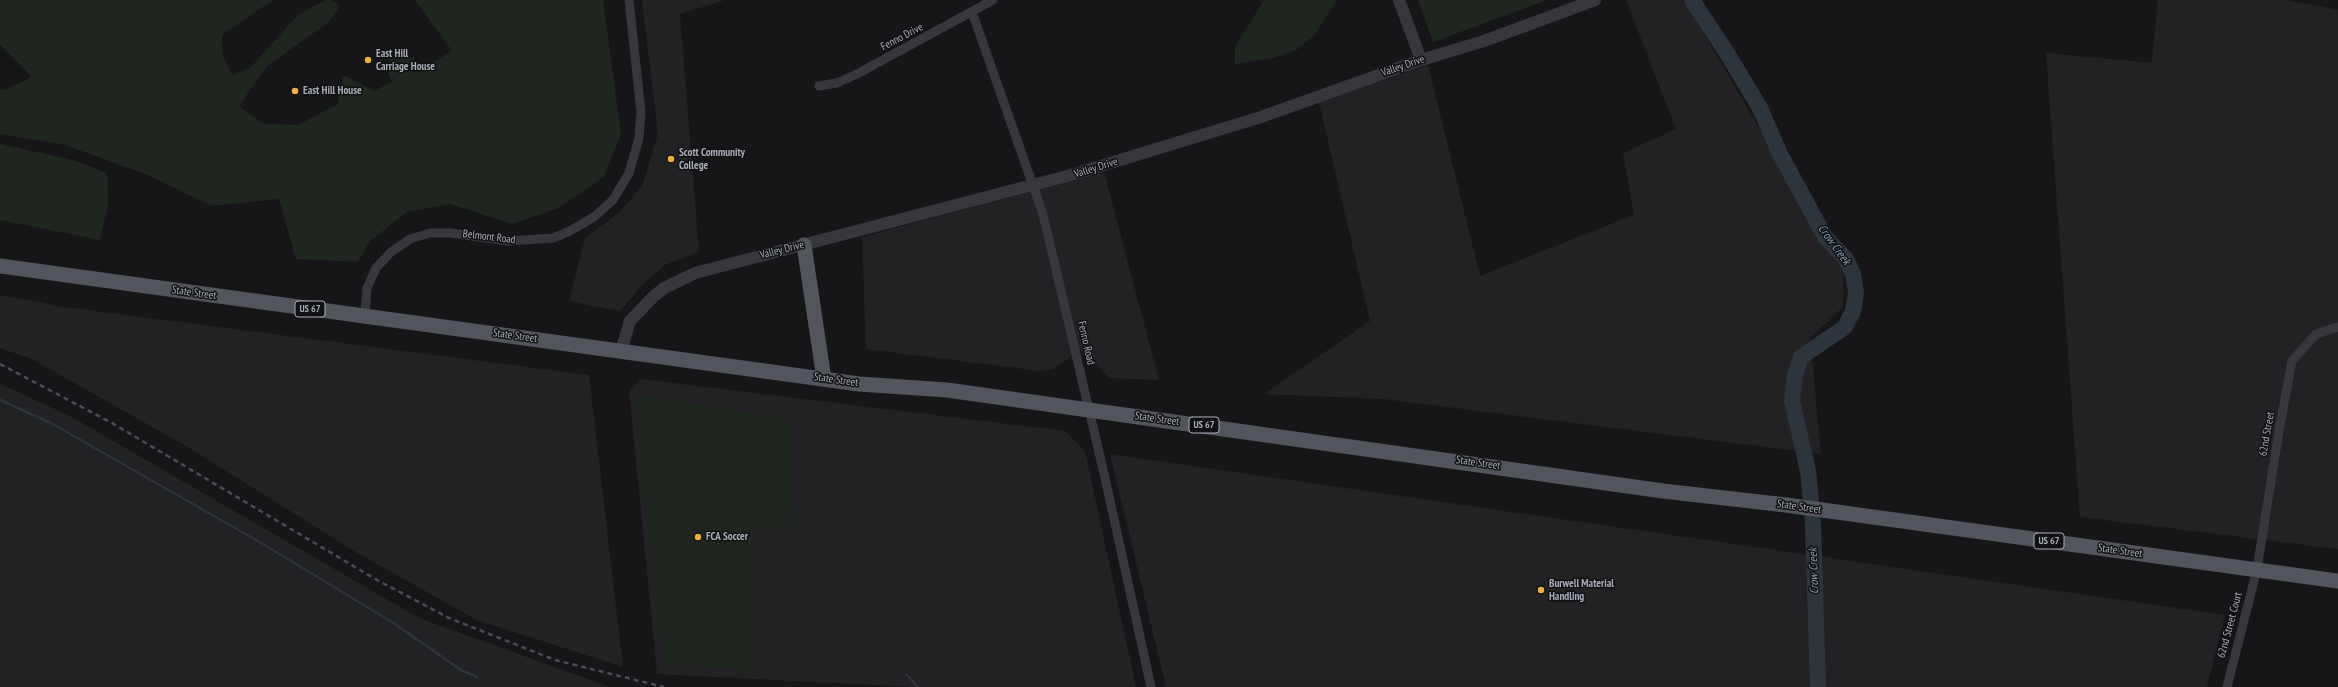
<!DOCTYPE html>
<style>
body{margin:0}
canvas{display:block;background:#161618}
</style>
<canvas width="2338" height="687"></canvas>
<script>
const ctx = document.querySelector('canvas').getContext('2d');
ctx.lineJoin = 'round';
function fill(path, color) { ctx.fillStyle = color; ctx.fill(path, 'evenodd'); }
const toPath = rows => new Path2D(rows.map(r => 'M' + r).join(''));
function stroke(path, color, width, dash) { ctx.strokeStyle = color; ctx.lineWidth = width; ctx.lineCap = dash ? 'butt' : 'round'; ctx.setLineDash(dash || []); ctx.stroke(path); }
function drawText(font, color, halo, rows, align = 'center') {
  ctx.font = font + ' "PT Sans Narrow",sans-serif'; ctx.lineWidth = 3; ctx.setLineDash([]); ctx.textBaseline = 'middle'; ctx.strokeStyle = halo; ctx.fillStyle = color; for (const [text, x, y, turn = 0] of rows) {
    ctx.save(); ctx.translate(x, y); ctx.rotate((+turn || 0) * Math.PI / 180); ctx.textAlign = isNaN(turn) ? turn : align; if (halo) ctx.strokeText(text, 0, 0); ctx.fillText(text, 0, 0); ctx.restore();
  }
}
const built = toPath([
 [642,0,725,0,680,14,699,252,665,265,641,286,620,311,569,301,585,238,621,211,643,184,658,134],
 [1626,0,1684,0,1844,272,1843,307,1810,338,1821,454,1384,399,1264,394,1370,321,1319,102,1428,65,1480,276,1634,215,1623,153,1676,129],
 [2158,0,2285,0,2338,10,2338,549,2080,517,2046,53,2152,63],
 [1104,172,1159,380,1110,378,1080,350,1055,368,1040,371,866,349,862,237],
 [0,295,64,307,589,375,623,667,477,620,359,554,186,446,32,359,0,348],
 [640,379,1065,431,1085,451,1136,687,914,687,657,674,629,392],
 [0,384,70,416,419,618,610,687,0,687],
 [1110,454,2225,615,2207,687,1166,687]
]);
const green = toPath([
 [0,0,273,0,222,35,222,53,232,75,250,68,298,15,326,0,331,0,340,6,329,22,267,66,239,106,264,124,298,125,338,104,343,75,374,91,392,82,385,64,399,49,425,67,452,51,415,0,603,0,621,134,604,177,558,208,512,224,450,204,407,212,370,241,358,262,296,259,279,199,212,206,148,175,65,145,0,134,0,89,5,90,32,77,0,45],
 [1264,0,1337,0,1314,36,1296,50,1276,57,1235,64,1235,47],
 [1418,0,1547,0,1433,42],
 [0,144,73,160,107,173,108,204,100,240,0,220],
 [648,396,792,420,795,526,748,527,749,546,753,547,751,671,664,663,634,401]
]);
const stream = toPath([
 [0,400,51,423,263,544,395,624,461,670,477,677],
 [906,674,918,687]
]);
const river = toPath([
 [1692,0,1725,50,1760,108,1779,152,1825,237,1846,259,1853,274,1856,293,1853,311,1845,327,1801,357,1795,375,1792,401,1808,471,1813,522,1818,687]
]);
const minor = toPath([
 [972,12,1043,214,1105,478,1151,687],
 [819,86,837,83,857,74,993,0],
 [365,315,367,288,376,268,391,252,410,239,430,233,451,233,508,241,553,238,568,232,594,217,613,200,629,173,639,138,641,112,629,0],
 [2227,687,2257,569,2279,431,2292,361,2316,334,2338,327]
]);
const tertiary = toPath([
 [1399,0,1421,60],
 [621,351,630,321,653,297,664,288,695,273,1071,175,1261,117,1421,60,1484,41,1595,0]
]);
const primary = toPath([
 [804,245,824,379],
 [0,266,859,384,947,390,1663,491,1786,505,2338,581]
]);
const rail = toPath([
 [0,364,112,423,377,580,449,618,555,660,664,687]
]);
const markers = [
 [368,60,4,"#f2b134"],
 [295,91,4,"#f2b134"],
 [671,159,4,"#f2b134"],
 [698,537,4,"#f2b134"],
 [1541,590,4,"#f2b134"]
];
const shields = [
 [310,309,30],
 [1204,425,30],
 [2049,541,30]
];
const shieldNames = [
 ["US 67",310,309],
 ["US 67",1204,425],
 ["US 67",2049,541]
];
const streetNames = [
 ["Fenno Drive",902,37,-28],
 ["Valley Drive",1403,66,-19],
 ["Valley Drive",1096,168,-17],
 ["Belmont Road",489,237,7],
 ["Valley Drive",782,250,-14],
 ["State Street",194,293,8],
 ["State Street",515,336,8],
 ["Fenno Road",1086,343,77],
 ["State Street",836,380,8],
 ["State Street",1157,419,8],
 ["62nd Street",2267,434,-80],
 ["State Street",1478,463,8],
 ["State Street",1799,507,8],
 ["State Street",2120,551,8],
 ["62nd Street Court",2230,625,-75]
];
const poiNames = [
 ["East Hill",376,54],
 ["Carriage House",376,67],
 ["East Hill House",303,91],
 ["Scott Community",679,153],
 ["College",679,166],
 ["FCA Soccer",706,537],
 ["Burwell Material",1549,584],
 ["Handling",1549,597]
];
const waterNames = [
 ["Crow Creek",1834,245,54],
 ["Crow Creek",1814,571,-92]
];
fill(built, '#222225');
fill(green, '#1e261f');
stroke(stream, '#2c353c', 2.5);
stroke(river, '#2c353c', 16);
stroke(minor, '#37383d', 9);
stroke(tertiary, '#37383d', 12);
stroke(primary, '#53555c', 15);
stroke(rail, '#4a4c52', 2.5, [5, 4]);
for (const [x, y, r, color] of markers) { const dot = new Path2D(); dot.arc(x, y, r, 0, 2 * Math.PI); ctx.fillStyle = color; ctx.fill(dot); stroke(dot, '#111113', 1.5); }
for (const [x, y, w] of shields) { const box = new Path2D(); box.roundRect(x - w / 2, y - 8, w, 16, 3); ctx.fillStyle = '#111113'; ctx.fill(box); stroke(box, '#a8adb8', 1); }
drawText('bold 10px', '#a8adb8', null, shieldNames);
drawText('11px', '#a8adb8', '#111113', streetNames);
drawText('bold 11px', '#a8adb8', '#111113', poiNames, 'left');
drawText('italic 12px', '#7f9bb3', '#111113', waterNames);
</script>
